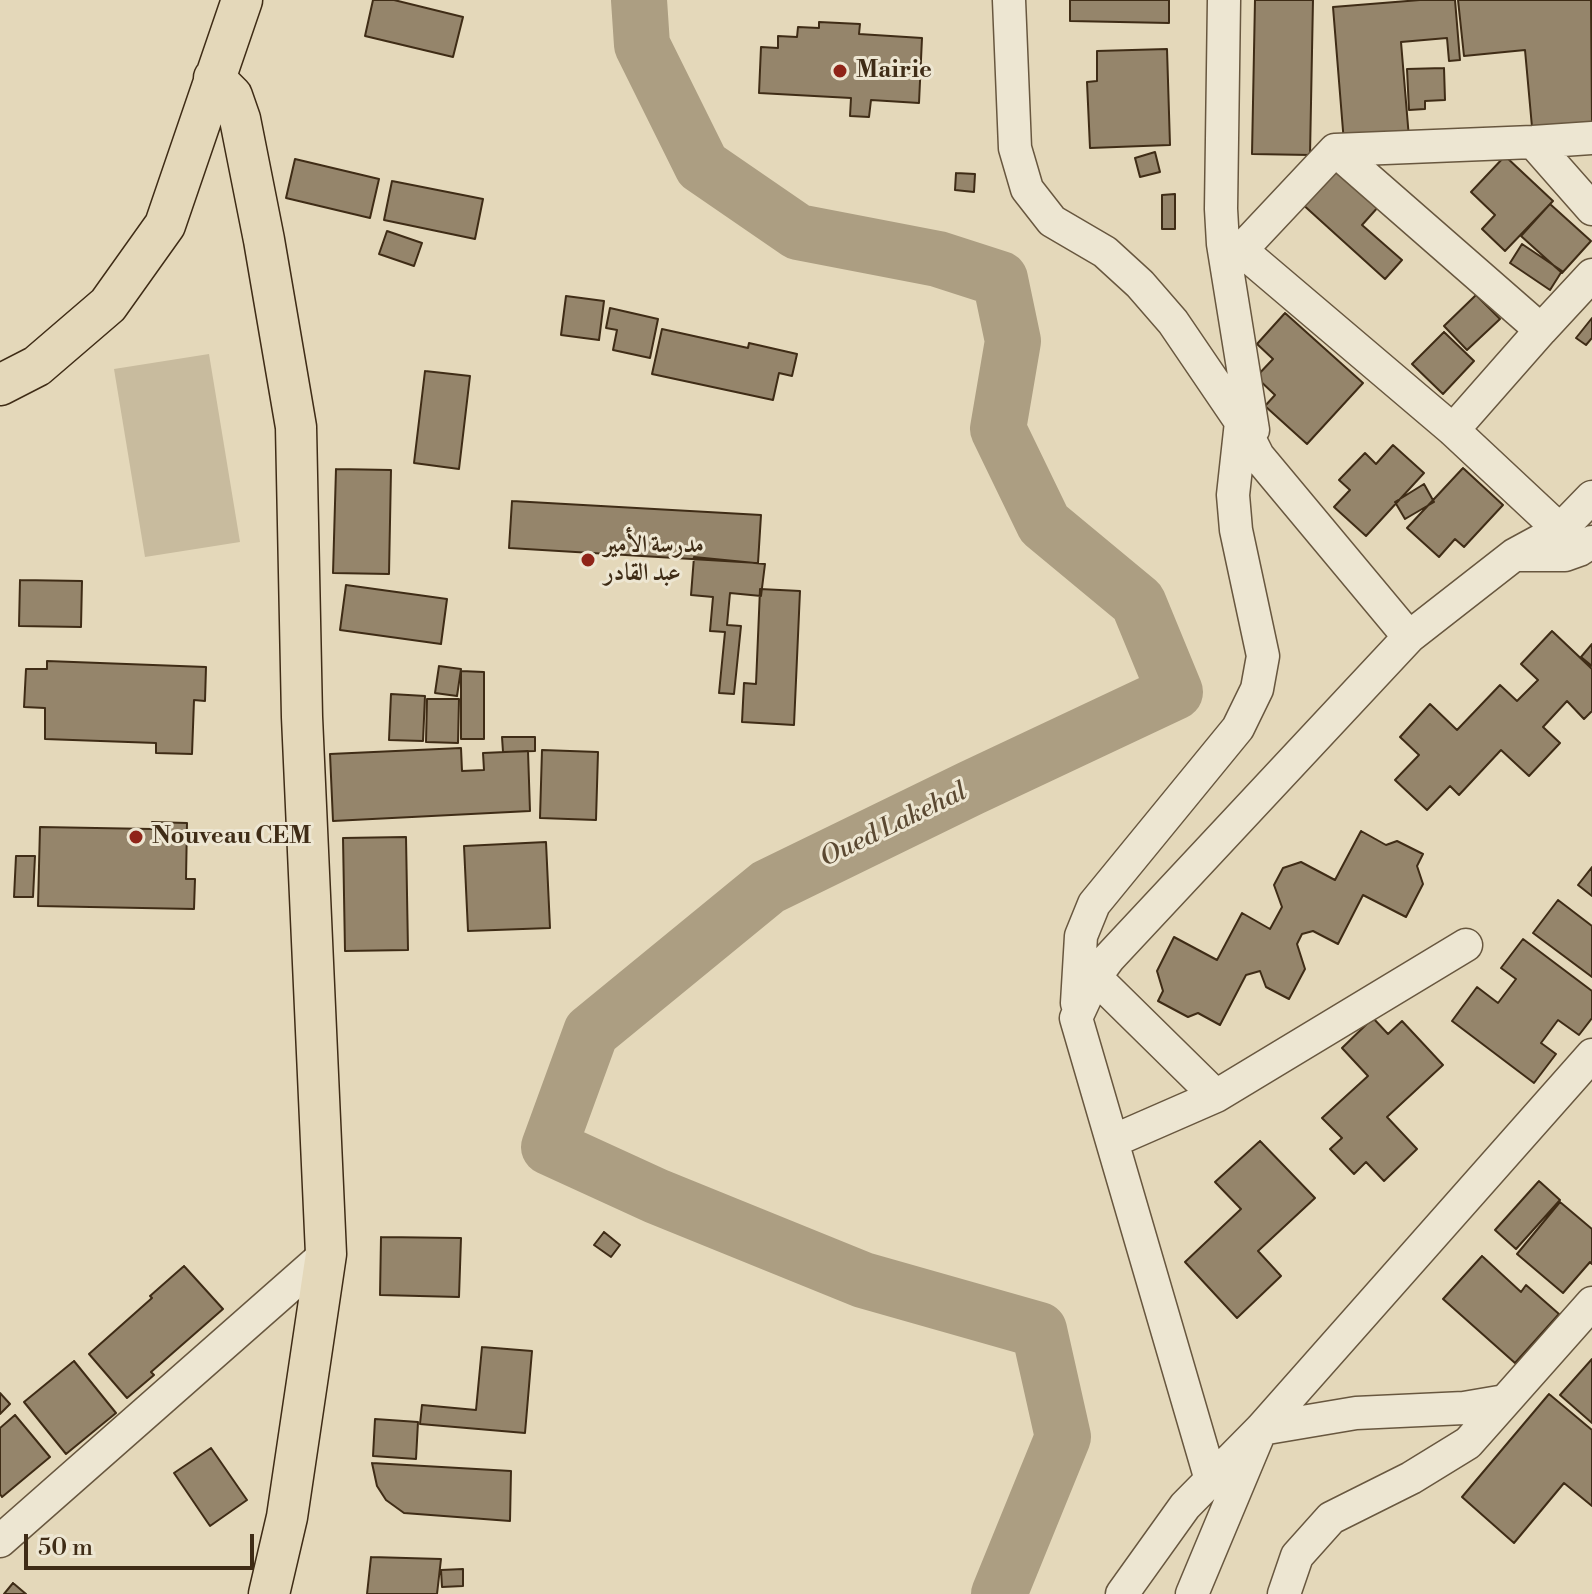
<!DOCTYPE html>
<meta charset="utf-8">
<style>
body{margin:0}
#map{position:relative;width:1592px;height:1594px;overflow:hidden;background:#e4d8ba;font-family:"Libre Bodoni",serif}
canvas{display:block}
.scale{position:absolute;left:24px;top:1534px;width:230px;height:36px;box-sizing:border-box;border:4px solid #3f2c16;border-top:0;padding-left:10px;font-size:24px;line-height:28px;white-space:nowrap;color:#3f2c16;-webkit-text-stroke:6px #ede6d2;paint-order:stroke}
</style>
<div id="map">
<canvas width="1592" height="1594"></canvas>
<div class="scale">50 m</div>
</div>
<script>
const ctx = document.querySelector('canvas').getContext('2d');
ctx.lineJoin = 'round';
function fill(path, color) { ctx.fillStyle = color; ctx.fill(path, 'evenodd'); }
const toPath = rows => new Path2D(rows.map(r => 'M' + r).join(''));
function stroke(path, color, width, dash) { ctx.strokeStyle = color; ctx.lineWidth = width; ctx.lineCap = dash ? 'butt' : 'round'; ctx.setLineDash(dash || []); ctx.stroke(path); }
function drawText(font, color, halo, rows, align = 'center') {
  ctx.font = font + ' "Libre Bodoni",Amiri,serif'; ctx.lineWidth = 6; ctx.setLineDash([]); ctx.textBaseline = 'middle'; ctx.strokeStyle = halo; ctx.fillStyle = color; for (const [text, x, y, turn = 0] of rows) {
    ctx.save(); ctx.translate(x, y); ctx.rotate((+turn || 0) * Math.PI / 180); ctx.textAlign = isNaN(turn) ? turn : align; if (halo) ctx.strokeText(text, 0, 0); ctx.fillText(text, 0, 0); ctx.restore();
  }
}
const green = toPath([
 [209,354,240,542,145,557,114,369]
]);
const river = toPath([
 [639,0,642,45,702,166,798,232,938,259,1000,279,1013,341,998,429,1044,524,1138,602,1175,692,971,788,768,887,591,1032,549,1147,656,1196,863,1280,1039,1330,1063,1437,999,1594]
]);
const building = toPath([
 [373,0,394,0,463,17,453,57,365,36,373,0],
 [1070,0,1169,0,1169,23,1070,21,1070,0],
 [1255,0,1313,0,1310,155,1252,154,1255,0],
 [1420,0,1455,0,1460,60,1449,61,1447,38,1401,42,1409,138,1344,143,1333,7,1420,0],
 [1458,0,1591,0,1592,122,1532,127,1525,50,1464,56,1458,0],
 [819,22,860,24,859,34,922,38,919,103,871,100,869,117,850,116,851,98,759,93,761,47,778,48,778,36,797,37,798,27,819,28,819,22],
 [1167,49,1170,145,1090,148,1087,82,1097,81,1097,51,1167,49],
 [1444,68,1445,100,1425,101,1425,109,1409,110,1407,69,1444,68],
 [1155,152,1160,172,1140,177,1135,158,1155,152],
 [1505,156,1553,201,1505,251,1482,229,1495,215,1471,192,1505,156],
 [295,159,379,179,370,218,286,198,295,159],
 [1334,165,1379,206,1362,225,1402,260,1385,279,1300,202,1334,165],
 [956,173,975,174,974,192,955,190,956,173],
 [392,181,483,199,475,239,384,220,392,181],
 [1175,194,1175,229,1162,229,1162,195,1175,194],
 [1550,204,1591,241,1562,273,1521,236,1550,204],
 [387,231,422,243,414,266,379,254,387,231],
 [1522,244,1562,271,1550,290,1510,263,1522,244],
 [1476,295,1500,319,1467,350,1444,326,1476,295],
 [566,296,604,301,599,340,561,335,566,296],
 [610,308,658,319,650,358,613,350,617,330,606,328,610,308],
 [1285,313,1363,383,1307,444,1265,406,1275,395,1256,377,1273,359,1257,344,1285,313],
 [1592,318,1592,338,1586,345,1576,338,1592,318],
 [662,329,748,348,749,343,797,354,792,376,779,373,773,400,652,374,662,329],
 [1444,332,1474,361,1443,394,1412,364,1444,332],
 [425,371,470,376,459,469,414,463,425,371],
 [1393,445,1424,473,1366,536,1334,507,1350,490,1339,480,1365,453,1376,464,1393,445],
 [1463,468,1503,505,1464,547,1455,539,1439,557,1407,528,1463,468],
 [336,469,391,470,389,574,333,573,336,469],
 [1424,484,1434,502,1405,519,1395,502,1424,484],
 [512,501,761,515,758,563,509,548,512,501],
 [694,557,765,564,761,596,730,593,727,625,741,626,734,694,719,693,725,632,710,631,713,597,691,595,694,557],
 [20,580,82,581,81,627,19,626,20,580],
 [346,585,447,599,441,644,340,630,346,585],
 [760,589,800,591,794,725,742,722,744,683,756,684,760,589],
 [1552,631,1592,669,1592,711,1584,719,1567,701,1543,727,1560,743,1529,776,1501,750,1459,795,1450,786,1427,810,1395,780,1419,755,1400,737,1430,704,1457,730,1500,685,1517,701,1538,680,1521,664,1552,631],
 [1592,644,1592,666,1581,657,1592,644],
 [47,661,206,667,205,701,194,700,192,754,156,753,156,743,45,739,45,708,24,707,26,669,47,669,47,661],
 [439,666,461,669,457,696,435,693,439,666],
 [461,671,484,672,484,739,461,739,461,671],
 [391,694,425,696,423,741,389,740,391,694],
 [427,699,459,699,458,743,426,742,427,699],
 [502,737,535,737,535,751,503,752,502,737],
 [461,748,462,771,484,770,483,753,528,751,530,811,333,821,330,754,461,748],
 [542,750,598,752,596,820,540,818,542,750],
 [152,822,187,823,186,879,195,879,194,909,38,906,40,827,152,829,152,822],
 [1361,831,1386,845,1397,841,1423,854,1417,866,1423,884,1406,917,1363,895,1338,944,1313,931,1302,934,1297,944,1305,969,1289,999,1266,987,1260,971,1246,975,1220,1025,1198,1013,1188,1017,1158,1001,1163,991,1157,971,1174,937,1217,960,1242,913,1270,929,1282,907,1274,885,1283,868,1301,862,1335,880,1361,831],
 [406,837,408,950,345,951,343,838,406,837],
 [546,842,550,928,468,931,464,846,546,842],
 [16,856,35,856,33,897,14,897,16,856],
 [1592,867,1592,896,1578,885,1592,867],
 [1558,900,1592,926,1592,977,1533,933,1558,900],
 [1523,939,1592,991,1592,1018,1579,1035,1558,1020,1541,1043,1556,1054,1534,1083,1452,1021,1477,987,1498,1003,1516,979,1501,968,1523,939],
 [1373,1018,1388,1034,1402,1021,1443,1065,1387,1117,1417,1149,1384,1181,1366,1162,1354,1174,1330,1149,1342,1138,1322,1118,1368,1076,1342,1048,1373,1018],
 [1260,1141,1315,1198,1258,1251,1281,1276,1237,1318,1185,1262,1241,1209,1215,1182,1260,1141],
 [1539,1181,1560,1200,1516,1249,1495,1230,1539,1181],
 [1560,1202,1592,1229,1592,1264,1590,1262,1563,1293,1517,1254,1560,1202],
 [604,1232,620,1245,611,1257,594,1245,604,1232],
 [381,1237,461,1238,459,1297,380,1295,381,1237],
 [1482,1256,1521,1292,1526,1285,1559,1314,1515,1363,1443,1299,1482,1256],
 [184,1266,223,1309,151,1372,154,1375,127,1398,89,1354,152,1298,150,1296,184,1266],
 [482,1347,532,1351,525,1433,420,1424,422,1405,476,1410,482,1347],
 [1592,1359,1592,1423,1560,1395,1592,1359],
 [74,1361,116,1413,66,1454,24,1402,74,1361],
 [0,1393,10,1404,0,1414,0,1393],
 [1549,1394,1592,1430,1592,1506,1564,1483,1514,1543,1462,1497,1549,1394],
 [15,1415,50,1457,2,1497,0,1494,0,1428,15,1415],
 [375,1419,418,1422,416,1459,373,1456,375,1419],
 [211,1448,247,1500,210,1526,174,1473,211,1448],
 [372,1463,511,1471,510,1521,404,1513,386,1500,377,1486,372,1463],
 [371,1557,441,1559,437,1594,367,1594,371,1557],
 [463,1569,463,1586,442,1587,441,1570,463,1569],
 [13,1583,26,1594,4,1594,13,1583]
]);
const minor = toPath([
 [1009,0,1015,148,1027,189,1052,221,1105,252,1140,284,1173,322,1241,422,1258,456,1409,637],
 [1224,0,1221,209,1223,244,1253,430],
 [1533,142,1592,209],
 [1335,150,1541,330],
 [1223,244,1241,250,1335,150,1533,142,1592,138],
 [1241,250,1453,430,1560,530],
 [1453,430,1541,330,1592,275],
 [1518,555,1565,555,1579,550,1592,542],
 [1095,977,1216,1096],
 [1077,1003,1081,936,1094,904,1238,728,1257,689,1263,656,1236,530,1233,495,1241,422],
 [1113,1141,1216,1096,1466,945],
 [1211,1480,1076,1018,1095,977,1109,958,1409,637,1514,555,1560,530,1592,497],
 [0,1541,326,1254],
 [1122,1594,1185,1506,1261,1429,1592,1055],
 [1192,1594,1261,1429,1356,1413,1464,1408,1505,1401],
 [1284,1594,1297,1556,1331,1518,1411,1478,1468,1443,1592,1303]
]);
const major = toPath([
 [214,78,232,96,240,119,264,240,296,427,302,717,326,1254,287,1517,269,1594],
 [0,385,37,366,108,305,165,225,242,0]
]);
const markers = [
 [840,71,8,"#8f2418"],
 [588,560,8,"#8f2418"],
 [136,837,8,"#8f2418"]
];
const poiNames = [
 ["Mairie",856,71],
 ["مدرسة الأمير",604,546],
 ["عبد القادر",604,574],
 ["Nouveau CEM",152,837]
];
const waterNames = [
 ["Oued Lakehal",894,826,-26]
];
fill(green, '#c8bb9e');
stroke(river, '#ac9e82', 56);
fill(building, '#95856b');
stroke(building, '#3f2c16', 2);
stroke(minor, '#68573f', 35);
stroke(major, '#3f2c16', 43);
stroke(minor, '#ede6d2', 32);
stroke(major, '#e4d8ba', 40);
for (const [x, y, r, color] of markers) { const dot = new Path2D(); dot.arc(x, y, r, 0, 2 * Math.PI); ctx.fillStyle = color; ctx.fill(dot); stroke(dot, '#ede6d2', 3); }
drawText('bold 24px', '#3f2c16', '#ede6d2', poiNames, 'left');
drawText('italic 26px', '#5a4831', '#ede6d2', waterNames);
</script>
